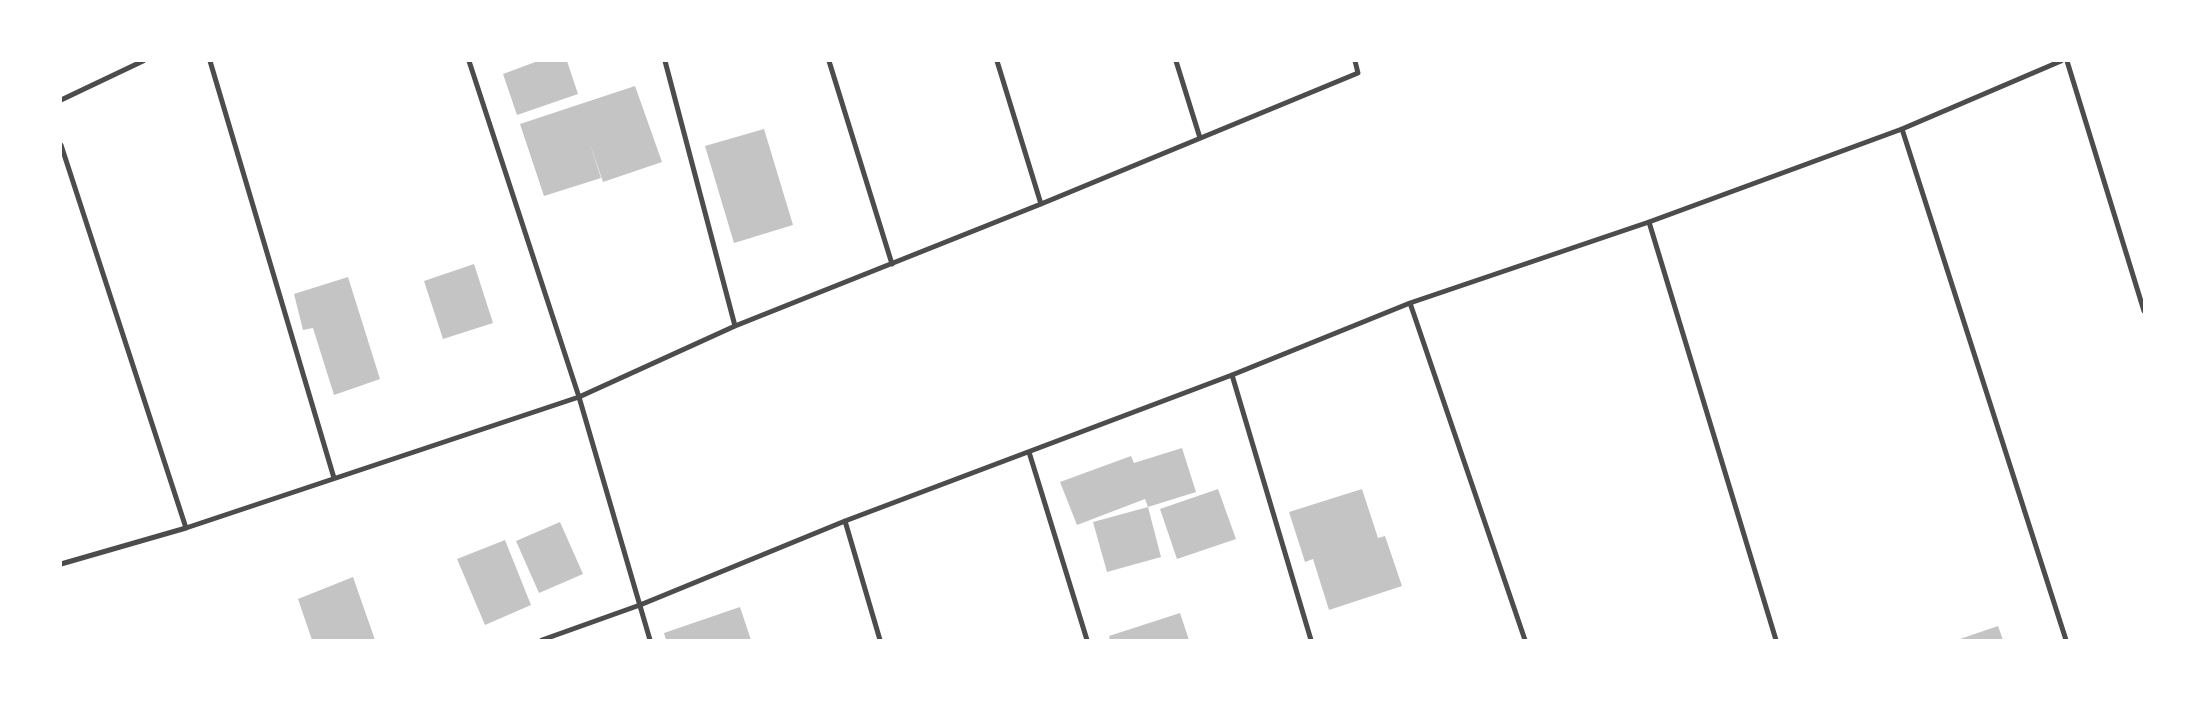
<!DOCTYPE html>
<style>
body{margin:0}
#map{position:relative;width:2205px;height:701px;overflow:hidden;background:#fff;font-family:"DejaVu Sans",sans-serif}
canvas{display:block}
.frame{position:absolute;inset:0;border:62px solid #fff;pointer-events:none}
</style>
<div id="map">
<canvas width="2205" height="701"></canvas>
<div class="frame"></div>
</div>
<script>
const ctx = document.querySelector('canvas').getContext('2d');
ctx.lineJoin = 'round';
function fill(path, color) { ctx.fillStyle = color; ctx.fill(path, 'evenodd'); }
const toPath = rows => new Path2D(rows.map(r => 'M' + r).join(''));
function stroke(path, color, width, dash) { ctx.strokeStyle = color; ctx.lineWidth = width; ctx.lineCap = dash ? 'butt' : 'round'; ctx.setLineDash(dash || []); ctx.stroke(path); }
const building = toPath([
 [538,61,567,61,578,94,517,115,503,74],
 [635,86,662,162,603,182,589,141,601,178,544,196,520,124],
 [764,129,793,225,734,243,705,146],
 [474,264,493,323,443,339,424,281],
 [348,277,380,379,334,395,313,328,303,330,294,294],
 [1182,448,1196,492,1148,507,1145,499,1077,525,1060,482,1131,456,1134,463],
 [1218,489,1236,539,1177,559,1160,509],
 [1362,489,1378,538,1385,536,1402,586,1329,610,1313,559,1305,562,1289,512],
 [1148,507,1161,557,1107,572,1093,522],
 [560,522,583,574,539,593,516,541],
 [505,540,531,605,485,625,457,559],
 [353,577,375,640,312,640,298,599],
 [740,607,751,640,666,640,664,633],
 [1180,613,1189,640,1110,640,1109,636],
 [1998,626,2003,640,1961,640,1960,639]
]);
const minor = toPath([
 [210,61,334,478],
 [469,61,579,397,650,640],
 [665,61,735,326],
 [829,61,892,264],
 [997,61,1041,204],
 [1176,61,1200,138],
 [2067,61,2144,311],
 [61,100,143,61],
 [1902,129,2066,640],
 [61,145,186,528],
 [1649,222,1776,640],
 [1410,303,1525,640],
 [1232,375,1311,640],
 [1029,452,1087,640],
 [845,521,880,640],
 [61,564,186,528,579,397,735,326,1041,204,1358,73,1355,61],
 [542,640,640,605,845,521,1232,375,1410,303,1649,222,1902,129,2061,61]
]);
fill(building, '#c4c4c4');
stroke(minor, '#4c4c4c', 5);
</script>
